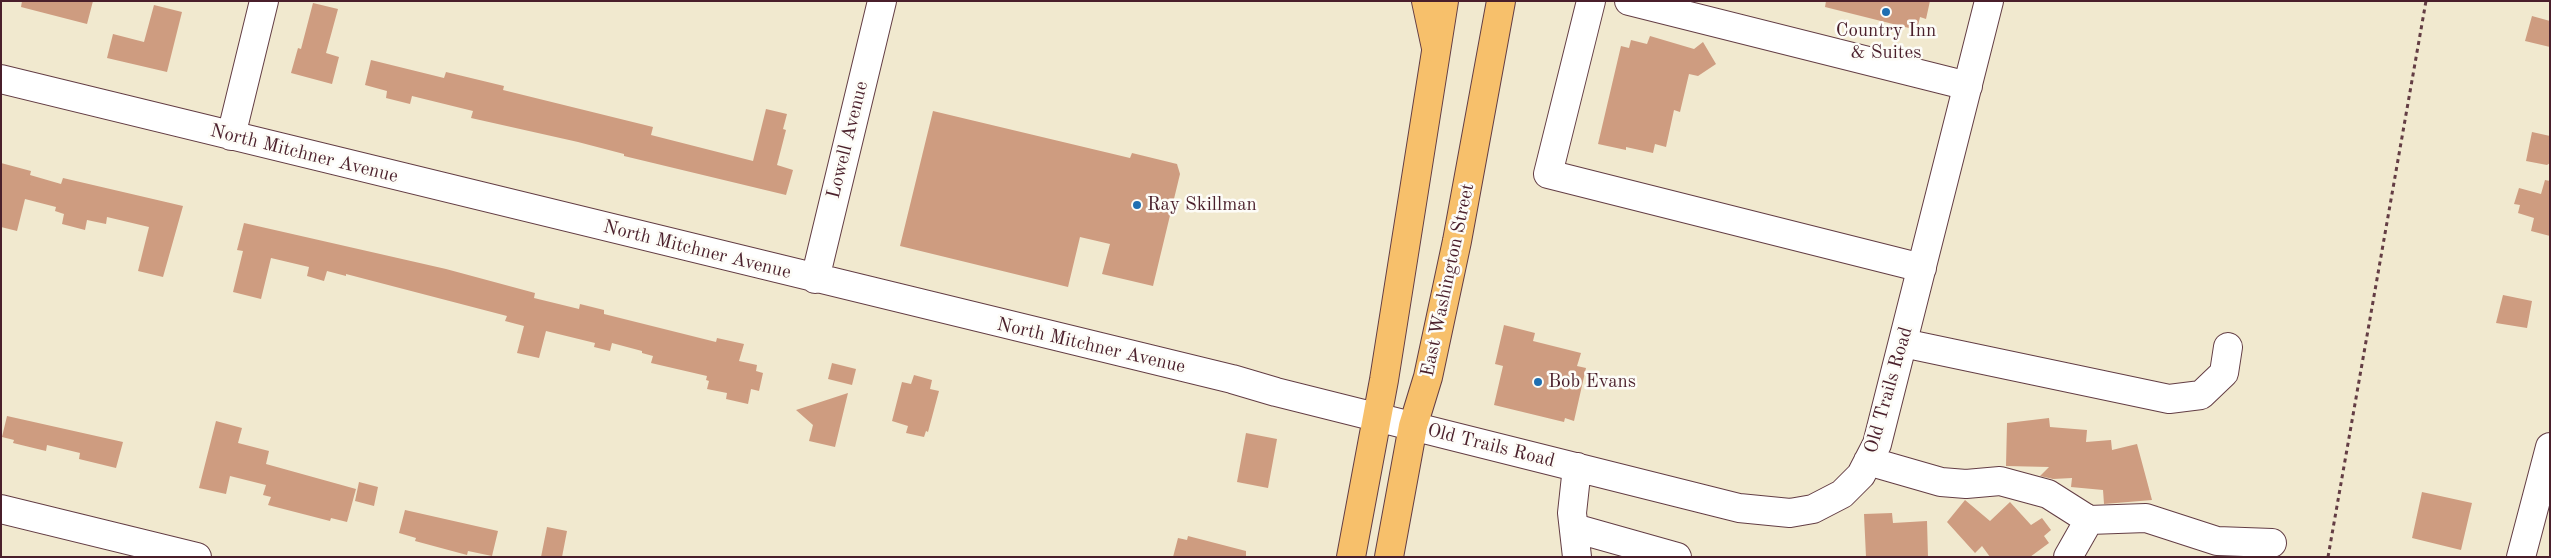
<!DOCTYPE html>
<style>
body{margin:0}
#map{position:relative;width:2551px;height:558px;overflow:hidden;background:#f1e9cf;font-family:"Old Standard TT",serif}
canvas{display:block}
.frame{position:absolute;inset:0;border:2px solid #4a1f2b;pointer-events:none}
</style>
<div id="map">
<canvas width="2551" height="558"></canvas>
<div class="frame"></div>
</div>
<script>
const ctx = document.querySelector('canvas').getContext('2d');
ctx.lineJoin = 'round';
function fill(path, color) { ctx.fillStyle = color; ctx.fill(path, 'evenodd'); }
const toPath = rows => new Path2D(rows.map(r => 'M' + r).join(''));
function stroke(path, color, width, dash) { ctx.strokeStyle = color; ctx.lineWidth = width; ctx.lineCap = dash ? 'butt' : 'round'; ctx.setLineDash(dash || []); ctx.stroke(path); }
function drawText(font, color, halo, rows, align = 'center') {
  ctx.font = font + ' "Old Standard TT",serif'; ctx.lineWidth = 5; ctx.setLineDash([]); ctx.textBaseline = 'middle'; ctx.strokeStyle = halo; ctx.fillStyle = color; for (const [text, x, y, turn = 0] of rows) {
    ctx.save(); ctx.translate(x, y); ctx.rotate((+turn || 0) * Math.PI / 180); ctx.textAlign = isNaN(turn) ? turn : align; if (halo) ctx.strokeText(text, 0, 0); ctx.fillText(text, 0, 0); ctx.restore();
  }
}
const building = toPath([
 [22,1,93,1,87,24,21,7],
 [1826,1,1930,1,1926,19,1920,17,1917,30,1825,7],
 [313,3,338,9,326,53,339,57,332,84,291,73,298,48,301,49],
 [154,5,182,12,167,72,107,58,113,34,144,42],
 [2532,16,2550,21,2550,47,2525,41],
 [1650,36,1694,49,1703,42,1716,64,1698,76,1689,74,1680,112,1674,110,1666,147,1655,144,1653,153,1626,147,1626,150,1598,144,1621,46,1629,48,1631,40,1647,44],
 [371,60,444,78,446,72,504,86,503,90,653,127,651,135,753,161,766,109,787,114,783,129,786,130,777,165,793,170,786,195,624,156,624,154,578,142,471,118,473,111,412,96,410,104,386,98,387,91,365,85],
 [933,111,1130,158,1132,153,1177,164,1180,174,1153,286,1102,274,1110,244,1080,237,1068,287,900,246],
 [2532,132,2550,136,2550,163,2547,165,2526,161],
 [1,163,31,171,30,175,61,184,63,178,183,206,163,277,138,271,149,227,107,217,106,224,87,220,85,230,62,224,64,214,55,211,56,207,25,199,17,231,1,227],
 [2545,180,2550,181,2550,236,2531,231,2534,218,2518,213,2520,205,2514,204,2519,188,2541,194],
 [244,223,446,269,535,293,534,298,579,309,580,304,604,310,604,314,716,342,717,338,744,344,739,361,757,365,756,371,763,373,759,391,751,389,748,404,726,399,727,393,707,389,709,381,706,380,707,376,651,363,653,356,642,353,642,351,612,343,610,351,594,347,595,343,546,331,539,358,517,353,524,326,505,321,507,316,346,274,346,276,327,271,324,281,307,276,309,267,271,258,261,299,233,292,243,251,237,250],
 [2503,295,2532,301,2527,328,2496,323],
 [1504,325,1535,333,1533,341,1581,353,1577,366,1586,368,1574,421,1565,418,1564,422,1494,405,1503,366,1495,364],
 [832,363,856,369,852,385,828,379],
 [914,375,932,380,930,389,939,391,928,432,926,431,924,437,906,433,908,426,892,421,902,382,911,384],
 [848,393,835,447,809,441,813,425,796,410],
 [7,416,123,442,116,468,79,459,80,453,47,445,46,451,13,443,14,440,2,437],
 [2049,418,2050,427,2087,430,2086,442,2111,440,2112,450,2137,444,2152,500,2104,504,2103,490,2071,487,2072,478,2053,479,2040,476,2049,467,2006,466,2007,423],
 [216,421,242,428,238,443,269,451,266,464,356,489,347,522,331,518,330,521,268,505,271,497,263,495,266,485,230,476,226,494,199,488],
 [1246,433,1277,439,1268,488,1237,482],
 [359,482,378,487,374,506,355,501],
 [2422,492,2472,503,2461,550,2412,538],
 [1965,500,1990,521,2010,502,2031,525,2042,518,2051,530,2044,536,2049,543,2030,557,1990,557,1982,546,1975,553,1947,522],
 [405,510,498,531,492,556,468,551,467,555,415,541,416,538,399,533],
 [1892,513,1893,523,1927,521,1928,557,1866,557,1864,514],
 [547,527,567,531,562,557,541,557],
 [1188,536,1246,551,1246,557,1173,557,1178,538,1187,540]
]);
const path = toPath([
 [2328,557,2426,1]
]);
const minor = toPath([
 [1591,1,1548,174,1922,268],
 [1629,1,1968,86],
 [1,79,1232,379,1276,392,1739,508,1790,513,1813,509,1842,494,1861,475,1877,444,1989,1],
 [231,136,264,1],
 [815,279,882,1],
 [1903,343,2169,399,2201,395,2224,373,2228,347],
 [1868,461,1941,482,1966,484,2000,481,2048,494,2089,520],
 [1577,467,1572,513,1577,557],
 [1,509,197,557],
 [1574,528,1677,557],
 [2068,557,2089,520,2146,518,2217,541,2272,543],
 [2521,557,2550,447]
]);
const major = toPath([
 [1351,557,1384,380,1444,1],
 [1389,557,1413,426,1428,377,1457,241,1501,1]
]);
const highway = toPath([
 [1426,1,1436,48]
]);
const markers = [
 [1886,12,5,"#1f6fb2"],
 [1137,205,5,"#1f6fb2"],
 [1538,382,5,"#1f6fb2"]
];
const poiNames = [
 ["Country Inn",1886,31,"center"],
 ["& Suites",1886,53,"center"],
 ["Ray Skillman",1147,205],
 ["Bob Evans",1548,382]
];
const streetNames = [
 ["Lowell Avenue",848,140,-76],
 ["North Mitchner Avenue",304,154,14],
 ["North Mitchner Avenue",697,250,14],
 ["East Washington Street",1448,280,-78],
 ["North Mitchner Avenue",1091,346,13],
 ["Old Trails Road",1889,390,-74],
 ["Old Trails Road",1491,446,14]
];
fill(building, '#ce9c80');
stroke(minor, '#633d44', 30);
stroke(major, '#633d44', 30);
stroke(highway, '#633d44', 30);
stroke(path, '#633d44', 3, [4, 4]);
stroke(minor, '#fff', 28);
stroke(major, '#f7c06b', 28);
stroke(highway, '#f7c06b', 28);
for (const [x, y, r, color] of markers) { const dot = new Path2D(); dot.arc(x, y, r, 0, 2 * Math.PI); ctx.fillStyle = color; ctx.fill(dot); stroke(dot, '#fdfcf7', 2); }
drawText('19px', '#4a1f2b', '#fdfcf7', poiNames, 'left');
drawText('19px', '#4a1f2b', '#fdfcf7', streetNames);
</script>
